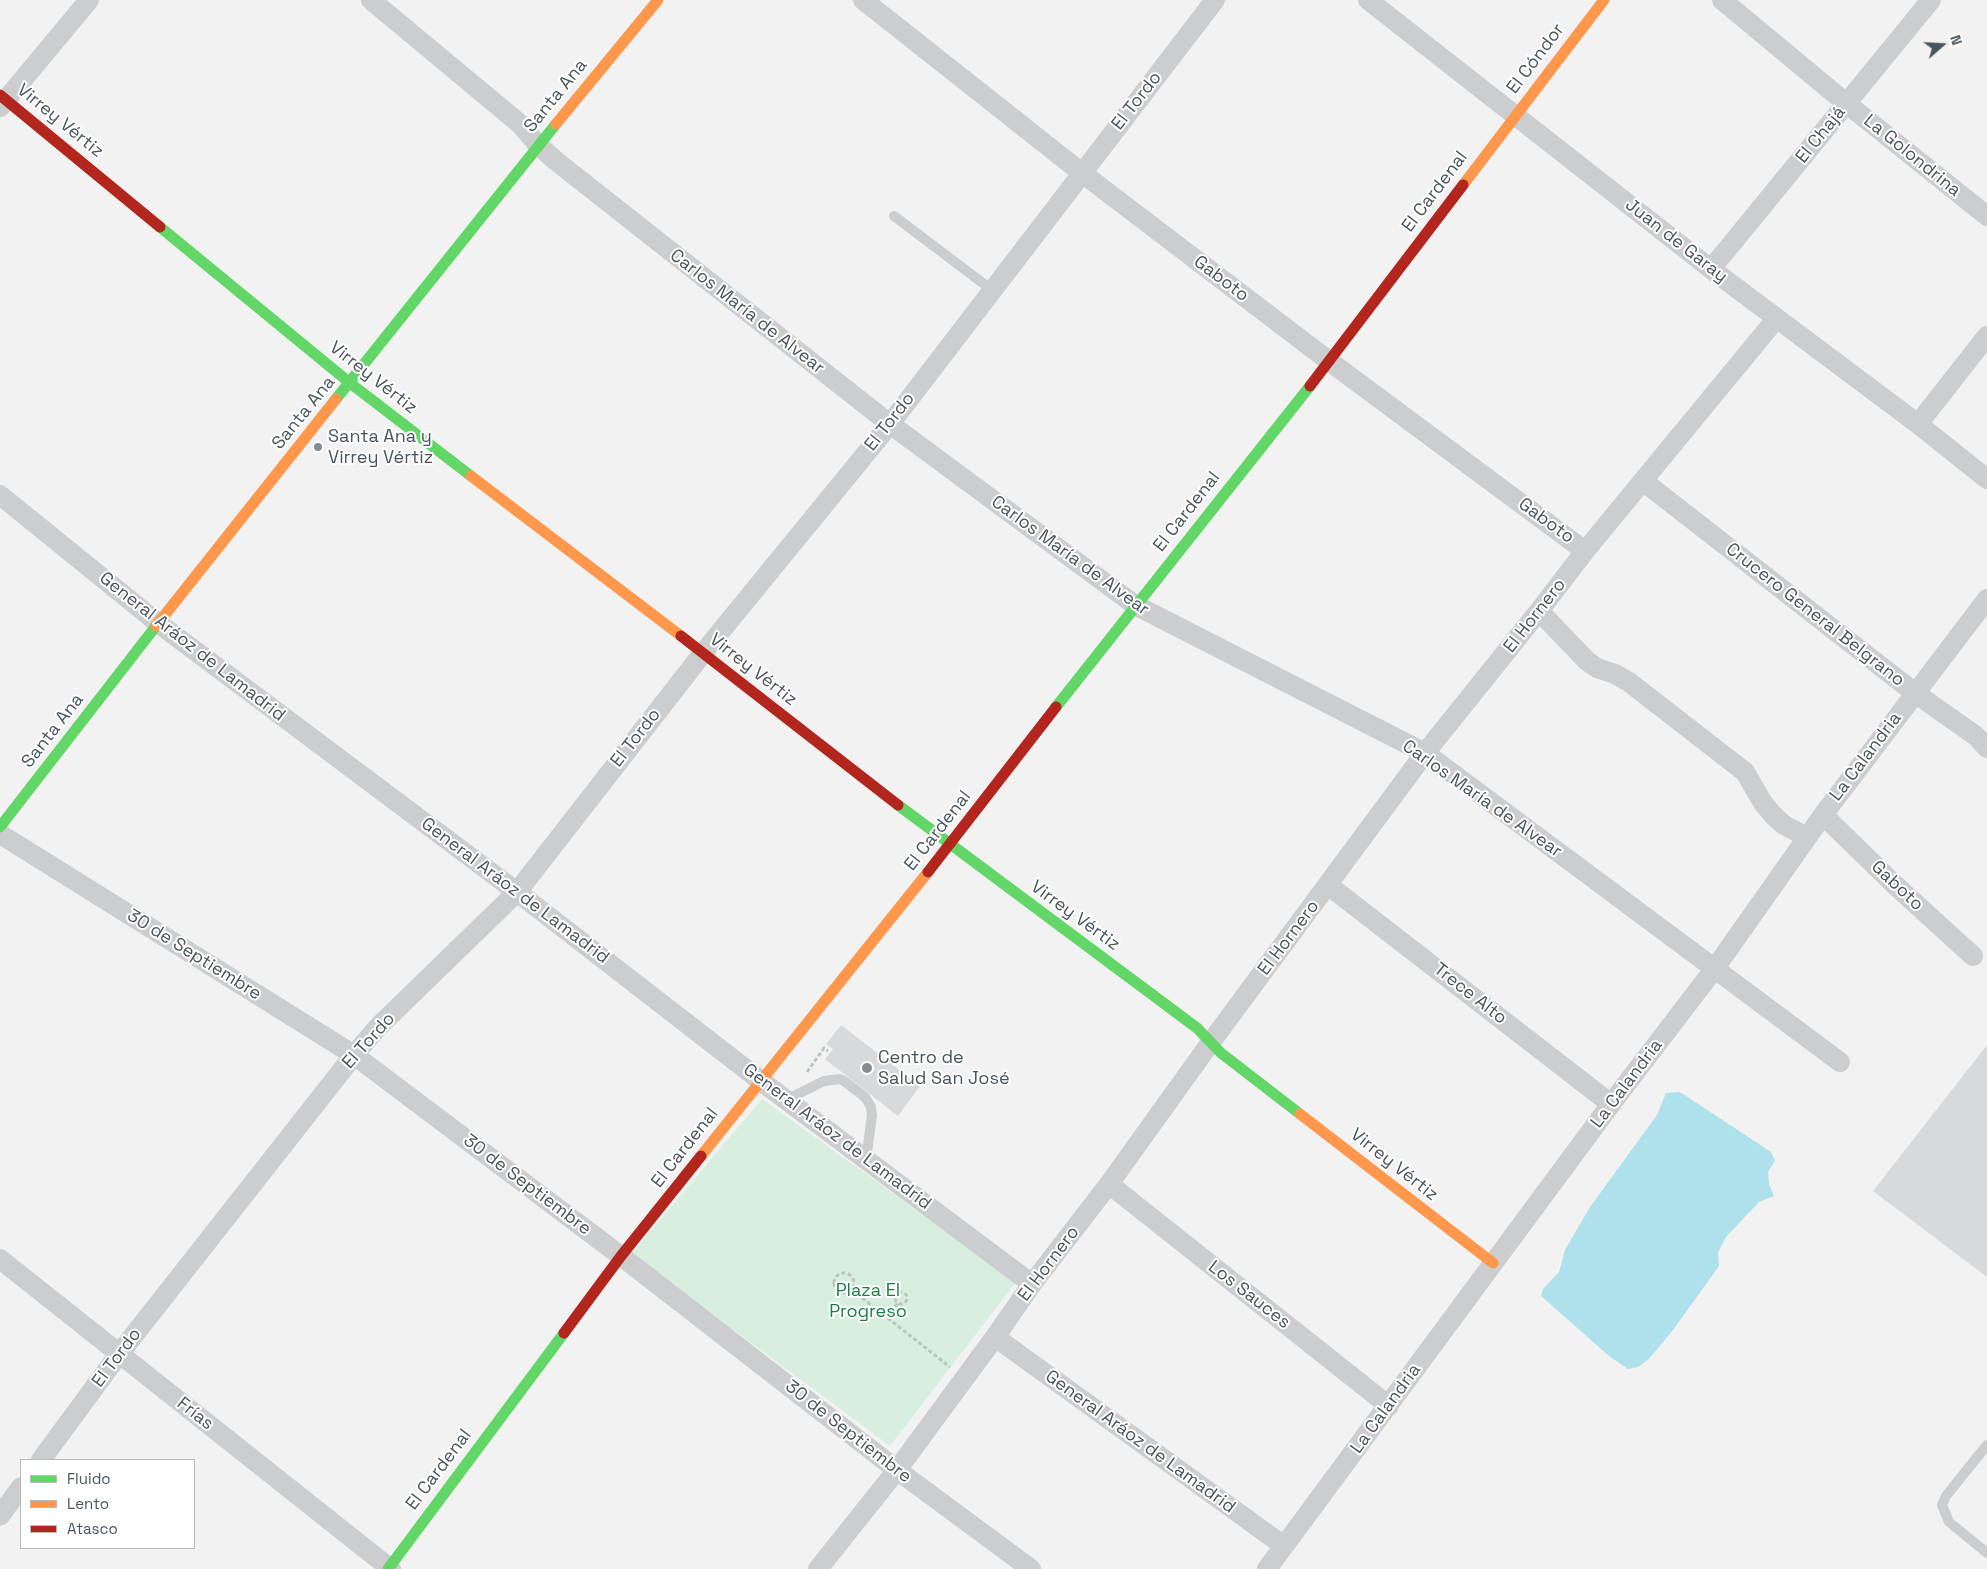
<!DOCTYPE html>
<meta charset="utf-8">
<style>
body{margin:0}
#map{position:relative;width:1987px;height:1569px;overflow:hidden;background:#f2f2f2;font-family:"Space Grotesk",sans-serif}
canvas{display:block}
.legend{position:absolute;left:20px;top:1459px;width:175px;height:90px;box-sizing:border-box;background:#fff;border:1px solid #b6bbbe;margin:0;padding:6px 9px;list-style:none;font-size:15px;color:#49555d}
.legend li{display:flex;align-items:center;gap:10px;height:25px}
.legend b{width:25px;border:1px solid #b6bbbe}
.north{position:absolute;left:1917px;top:20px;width:50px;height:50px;-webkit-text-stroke:4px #fff;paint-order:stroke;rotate:71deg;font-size:14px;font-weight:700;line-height:20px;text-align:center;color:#49555d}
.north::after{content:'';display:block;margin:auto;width:18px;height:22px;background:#49555d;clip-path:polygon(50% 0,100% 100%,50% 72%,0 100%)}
</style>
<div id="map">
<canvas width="1987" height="1569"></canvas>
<ul class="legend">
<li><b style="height:6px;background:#63d668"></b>Fluido</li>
<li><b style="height:6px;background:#ff974d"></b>Lento</li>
<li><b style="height:6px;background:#b3261e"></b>Atasco</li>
</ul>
<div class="north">N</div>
</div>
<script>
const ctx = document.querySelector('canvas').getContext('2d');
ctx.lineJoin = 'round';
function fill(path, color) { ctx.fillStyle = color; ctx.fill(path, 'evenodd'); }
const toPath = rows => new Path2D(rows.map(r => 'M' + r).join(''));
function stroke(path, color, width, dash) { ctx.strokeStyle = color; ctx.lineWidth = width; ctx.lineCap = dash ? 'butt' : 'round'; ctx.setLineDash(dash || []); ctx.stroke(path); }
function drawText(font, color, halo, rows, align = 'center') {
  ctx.font = font + ' "Space Grotesk",sans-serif'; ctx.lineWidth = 4; ctx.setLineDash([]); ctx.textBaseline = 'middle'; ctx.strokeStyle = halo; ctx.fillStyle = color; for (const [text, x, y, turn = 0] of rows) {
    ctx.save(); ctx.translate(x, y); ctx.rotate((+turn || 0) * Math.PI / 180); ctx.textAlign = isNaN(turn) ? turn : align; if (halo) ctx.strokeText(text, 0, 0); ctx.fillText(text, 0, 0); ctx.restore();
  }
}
const green = toPath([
 [762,1099,1016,1282,890,1446,631,1254]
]);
const water = toPath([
 [1680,1092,1771,1152,1775,1161,1768,1172,1769,1184,1774,1196,1759,1202,1726,1237,1718,1253,1719,1266,1673,1330,1648,1360,1638,1367,1628,1369,1609,1356,1541,1296,1543,1289,1559,1272,1565,1250,1590,1207,1657,1115,1666,1093]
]);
const building = toPath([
 [841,1025,920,1086,898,1116,825,1059,833,1049,826,1044],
 [1987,1045,1987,1277,1873,1191]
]);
const path = toPath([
 [807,1072,824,1048,828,1051],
 '834 1283a10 10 0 1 1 20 0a10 10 0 1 1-20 0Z',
 [852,1290,950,1367],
 '895 1298a6 6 0 1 1 12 0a6 6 0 1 1-12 0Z',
 [887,1317,898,1303]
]);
const lane = toPath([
 [894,216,992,290],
 [786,1100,824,1081,840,1079,844,1081,865,1097,871,1107,872,1115,866,1160],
 [1987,1445,1946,1496,1942,1505,1949,1522,1987,1553]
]);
const street = toPath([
 [371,0,520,124,538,145,556,161,890,424,1135,605,1425,753,1840,1062],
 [863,0,1082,173,1329,361,1585,551],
 [1368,0,1711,269,1918,424,1987,479],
 [1722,0,1846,103,1987,216],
 [0,107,89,0],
 [1711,269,1931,0],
 [1918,424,1987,336],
 [1643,481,1915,693,1976,736,1987,748],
 [0,495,158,623,517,892,761,1081,1032,1284],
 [1539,611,1587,661,1597,668,1615,674,1629,682,1745,772,1763,803,1774,816,1784,825,1807,837],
 [1823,815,1895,885,1973,956],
 [0,834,354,1055,621,1256,897,1470,1031,1569],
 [1328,885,1611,1104],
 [1109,1184,1389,1406],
 [0,1259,391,1569],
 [995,1337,1284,1546],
 [41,1460,119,1354,354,1055,377,1028,517,892,703,653,890,424,1215,0],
 [0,1516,21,1487],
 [818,1569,897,1470,995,1337,1032,1284,1109,1184,1211,1042,1425,753,1539,611,1585,551,1776,319],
 [1267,1569,1611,1104,1715,968,1823,815,1987,599]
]);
const fast = toPath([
 [160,227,350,383,471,476],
 [336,399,556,124],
 [1056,707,1310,386],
 [898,805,1197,1028,1221,1053,1300,1114],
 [0,827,156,626],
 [388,1569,564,1333]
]);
const slow = toPath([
 [556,124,658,0],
 [1463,185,1604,0],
 [471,476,681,636],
 [156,626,336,399],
 [1300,1114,1493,1263],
 [701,1156,928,872]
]);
const jam = toPath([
 [0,95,160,227],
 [1310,386,1463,185],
 [681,636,898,805],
 [928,872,1056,707],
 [564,1333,621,1256,701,1156]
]);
const markers = [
 [318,447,5,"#848c91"],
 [867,1068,6,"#848c91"]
];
const streetNames = [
 ["El Cóndor",1536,59,-53],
 ["Santa Ana",556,96,-51],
 ["El Tordo",1137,101,-52],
 ["Virrey Vértiz",60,121,39],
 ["El Chajá",1821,135,-51],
 ["La Golondrina",1912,156,39],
 ["El Cardenal",1435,192,-53],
 ["Juan de Garay",1676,241,38],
 ["Gaboto",1221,279,37],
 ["Carlos María de Alvear",747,312,38],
 ["Virrey Vértiz",373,378,38],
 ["Santa Ana",304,413,-51],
 ["El Tordo",890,422,-52],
 ["El Cardenal",1187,512,-52],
 ["Gaboto",1546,521,36],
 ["Carlos María de Alvear",1070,556,36],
 ["Crucero General Belgrano",1815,615,38],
 ["El Hornero",1535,616,-52],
 ["General Aráoz de Lamadrid",192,647,38],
 ["Virrey Vértiz",753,670,38],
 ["Santa Ana",53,731,-52],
 ["El Tordo",636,738,-52],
 ["La Calandria",1866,757,-53],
 ["Carlos María de Alvear",1482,799,35],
 ["El Cardenal",938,831,-52],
 ["Gaboto",1897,886,43],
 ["General Aráoz de Lamadrid",515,891,37],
 ["Virrey Vértiz",1075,916,36],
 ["El Hornero",1289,938,-53],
 ["30 de Septiembre",194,955,32],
 ["Trece Alto",1470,994,38],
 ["El Tordo",369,1041,-48],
 ["La Calandria",1627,1084,-53],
 ["General Aráoz de Lamadrid",837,1137,37],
 ["El Cardenal",685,1148,-52],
 ["Virrey Vértiz",1394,1165,38],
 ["30 de Septiembre",527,1185,37],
 ["El Hornero",1049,1264,-53],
 ["Los Sauces",1249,1295,38],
 ["El Tordo",117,1358,-53],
 ["La Calandria",1386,1409,-54],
 ["Frías",195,1414,38],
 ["30 de Septiembre",848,1432,38],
 ["General Aráoz de Lamadrid",1140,1442,36],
 ["El Cardenal",439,1470,-53]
];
const poiNames = [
 ["Santa Ana y",328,437],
 ["Virrey Vértiz",328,458],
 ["Centro de",878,1058],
 ["Salud San José",878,1079]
];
const parkNames = [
 ["Plaza El",868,1291],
 ["Progreso",868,1312]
];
fill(green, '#d8efe0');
fill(water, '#aee1eb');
fill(building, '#d8d9da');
stroke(path, '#bac5c1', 3, [4, 2.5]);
stroke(lane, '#cbcdcf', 10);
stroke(street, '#cbcdcf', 20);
stroke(fast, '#63d668', 11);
stroke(slow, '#ff974d', 11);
stroke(jam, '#b3261e', 11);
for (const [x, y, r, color] of markers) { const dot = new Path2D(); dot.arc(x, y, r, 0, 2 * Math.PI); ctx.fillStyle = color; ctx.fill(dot); stroke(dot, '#fff', 2); }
drawText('18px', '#49555d', '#fff', streetNames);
drawText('18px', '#49555d', '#fff', poiNames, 'left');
drawText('18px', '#1c7c48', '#fff', parkNames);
</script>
